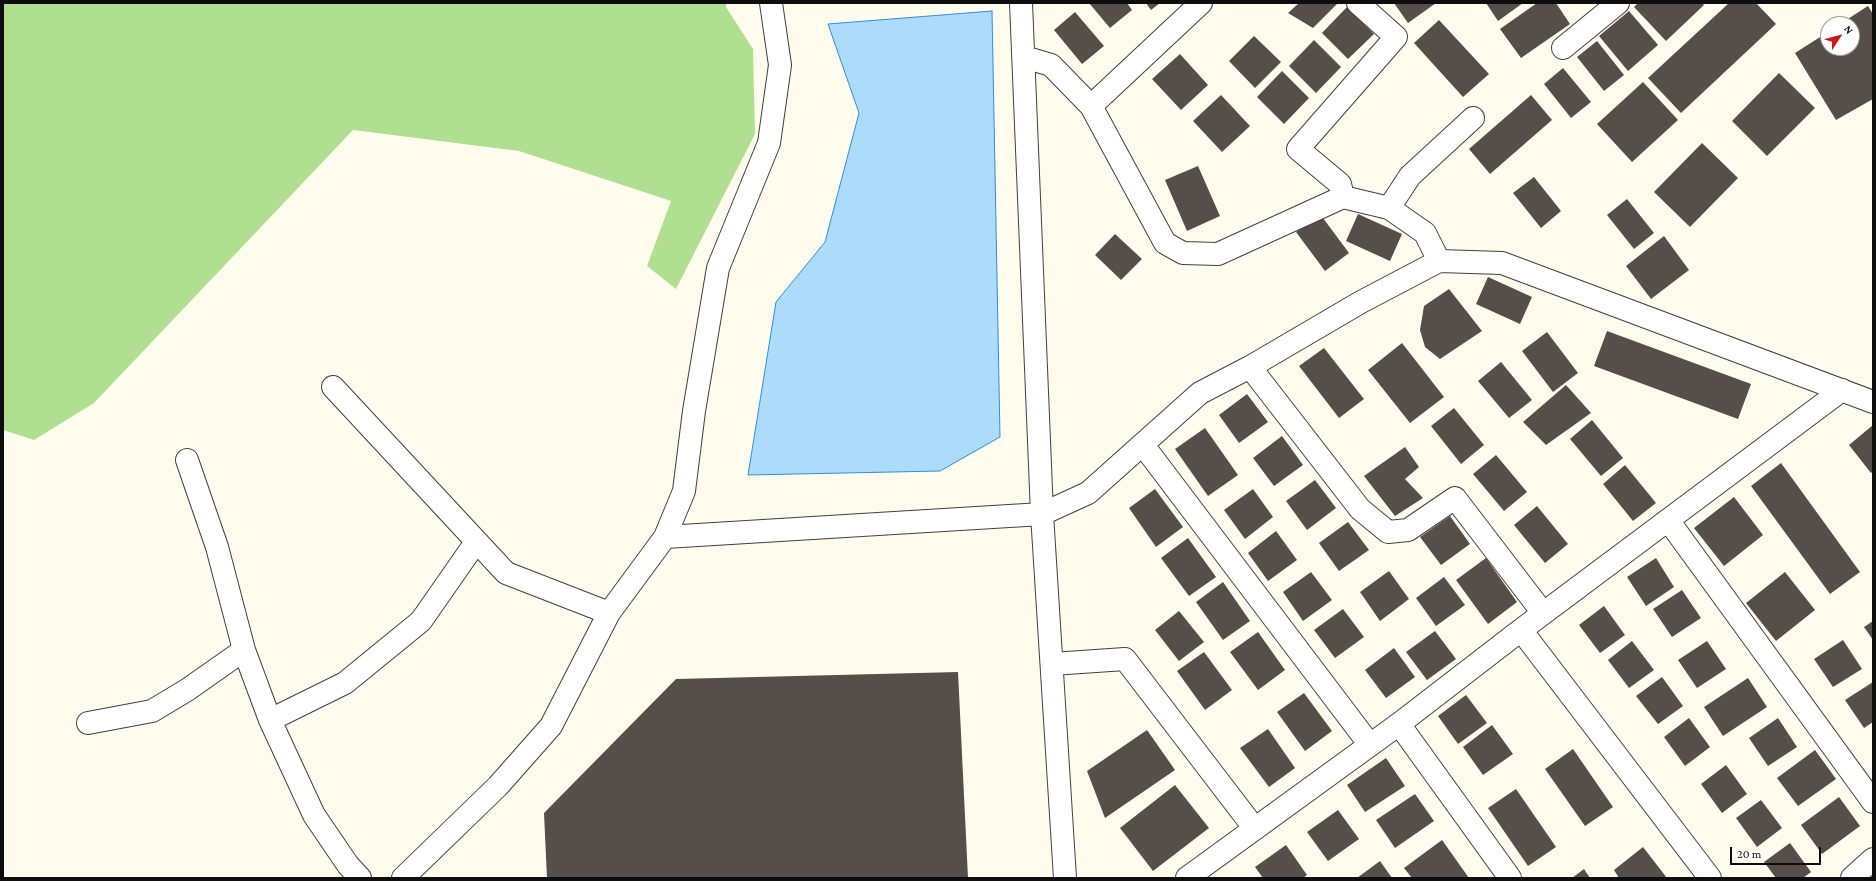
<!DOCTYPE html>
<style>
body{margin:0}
#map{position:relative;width:1876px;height:881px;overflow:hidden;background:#fffced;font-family:"Crimson Pro",serif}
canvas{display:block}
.frame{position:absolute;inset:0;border:4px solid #0d0d0d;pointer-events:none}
.north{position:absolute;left:1820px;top:16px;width:40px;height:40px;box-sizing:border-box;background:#fff;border:1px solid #9e9e9e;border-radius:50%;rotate:54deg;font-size:11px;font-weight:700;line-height:16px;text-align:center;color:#0d0d0d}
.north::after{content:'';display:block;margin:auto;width:14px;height:18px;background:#c81a1c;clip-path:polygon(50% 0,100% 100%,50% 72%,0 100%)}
.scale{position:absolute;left:1730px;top:847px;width:91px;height:18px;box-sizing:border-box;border:2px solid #0d0d0d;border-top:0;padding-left:5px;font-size:12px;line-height:14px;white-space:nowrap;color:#0d0d0d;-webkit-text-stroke:3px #fff;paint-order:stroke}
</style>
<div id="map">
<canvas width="1876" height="881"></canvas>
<div class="frame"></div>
<div class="north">N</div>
<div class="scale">20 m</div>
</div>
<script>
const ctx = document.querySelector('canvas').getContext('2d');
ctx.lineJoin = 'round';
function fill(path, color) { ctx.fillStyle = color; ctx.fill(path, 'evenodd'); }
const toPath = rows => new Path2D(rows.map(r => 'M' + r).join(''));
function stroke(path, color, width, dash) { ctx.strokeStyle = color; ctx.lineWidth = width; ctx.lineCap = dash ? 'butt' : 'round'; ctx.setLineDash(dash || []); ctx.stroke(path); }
const forest = toPath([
 [3,3,726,3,726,7,753,49,755,134,676,289,647,266,671,201,519,151,353,130,94,403,34,440,3,430]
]);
const water = toPath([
 [992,11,1000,437,940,471,748,475,776,302,825,242,859,113,828,24,992,11]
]);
const building = toPath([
 [1089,3,1127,3,1132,10,1110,28],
 [1146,3,1160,3,1151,10],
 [1299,3,1338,3,1313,28,1288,13],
 [1394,3,1436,3,1408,23],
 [1486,3,1523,3,1498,21],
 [1537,3,1556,3,1570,24,1521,58,1500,29],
 [1638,3,1702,3,1704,5,1666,41,1634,7],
 [1729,3,1756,3,1776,24,1681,113,1648,78],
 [1868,6,1873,14,1873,99,1836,120,1795,53,1828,32,1828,48,1852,48,1852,24,1840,24],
 [1347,7,1374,34,1348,59,1322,33],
 [1629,11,1658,45,1628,71,1599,36],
 [1075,12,1104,46,1082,64,1054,30],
 [1439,20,1489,74,1463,97,1414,43],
 [1254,36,1281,62,1255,88,1229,61],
 [1314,40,1341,67,1316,93,1289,66],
 [1597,41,1624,75,1604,91,1577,57],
 [1180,54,1208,85,1181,110,1152,79],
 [1563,68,1591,102,1571,118,1544,84],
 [1282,71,1309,98,1284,124,1257,97],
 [1779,73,1815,108,1767,156,1732,121],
 [1643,82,1678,120,1632,162,1597,124],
 [1221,95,1250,126,1222,152,1193,121],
 [1531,95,1552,120,1490,174,1469,149],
 [1702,143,1738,178,1690,227,1654,192],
 [1198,166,1220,216,1187,231,1165,180],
 [1534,177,1561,211,1541,228,1513,193],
 [1627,199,1654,233,1634,249,1607,215],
 [1320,214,1349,253,1325,271,1296,232],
 [1358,214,1402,234,1390,261,1346,241],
 [1115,234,1142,259,1121,280,1095,255],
 [1664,236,1689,270,1651,299,1626,266],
 [1488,277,1532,297,1520,324,1476,304],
 [1449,289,1482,331,1440,359,1425,347,1420,330,1424,306],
 [1607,331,1751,384,1738,419,1594,366],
 [1547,332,1578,373,1553,392,1522,351],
 [1402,343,1444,397,1410,423,1368,370],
 [1324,348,1364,399,1339,418,1299,366],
 [1501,362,1532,400,1509,418,1478,381],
 [1566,385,1591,413,1546,445,1523,422],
 [1247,394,1268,422,1239,443,1219,415],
 [1454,408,1484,445,1461,464,1431,426],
 [1592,420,1623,458,1601,476,1570,439],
 [1873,425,1873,471,1871,473,1849,445],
 [1205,428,1238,475,1208,496,1175,449],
 [1282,436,1303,465,1274,486,1253,458],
 [1405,447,1419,467,1405,479,1423,498,1395,516,1364,476],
 [1496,455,1527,492,1504,511,1473,474],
 [1781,463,1860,572,1830,594,1751,486],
 [1625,465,1656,503,1633,521,1603,484],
 [1315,480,1336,508,1307,530,1286,501],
 [1155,489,1183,527,1156,547,1129,508],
 [1253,489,1273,517,1245,539,1224,510],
 [1734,497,1763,535,1724,566,1694,528],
 [1537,506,1568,544,1545,563,1514,525],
 [1450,516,1470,544,1441,565,1420,537],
 [1348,522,1369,550,1339,571,1319,543],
 [1276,531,1297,560,1268,581,1248,553],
 [1188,538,1216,577,1189,596,1161,558],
 [1486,558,1517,602,1488,624,1456,580],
 [1656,558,1674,587,1646,606,1627,577],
 [1389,571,1409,599,1380,621,1360,592],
 [1311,572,1332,600,1303,621,1283,592],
 [1785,572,1815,610,1776,641,1746,603],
 [1444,577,1465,605,1436,626,1416,598],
 [1223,582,1250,621,1223,640,1196,602],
 [1682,590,1701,618,1672,637,1653,609],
 [1604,606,1625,635,1600,653,1579,625],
 [1343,609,1364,637,1335,658,1314,630],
 [1179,611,1204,642,1179,661,1155,630],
 [1873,621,1873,640,1864,627],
 [1435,631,1456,659,1427,680,1406,652],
 [1258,632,1285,670,1258,690,1230,652],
 [1843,640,1862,669,1833,687,1814,659],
 [1632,641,1654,670,1629,688,1608,660],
 [1707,641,1726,669,1697,688,1678,660],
 [1394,648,1415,677,1386,698,1365,670],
 [1204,652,1232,690,1205,710,1177,671],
 [958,672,968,878,547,878,544,813,676,679],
 [1662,677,1683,706,1658,724,1636,696],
 [1748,678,1767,707,1723,736,1704,707],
 [1873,682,1873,722,1864,728,1845,700],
 [1304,693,1332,731,1305,751,1277,712],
 [1466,695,1487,723,1458,744,1438,716],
 [1689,718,1710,747,1685,766,1664,737],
 [1778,718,1797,747,1768,766,1749,738],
 [1492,725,1513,754,1483,775,1463,747],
 [1268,729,1295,768,1269,787,1240,748],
 [1147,730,1175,770,1105,818,1087,771],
 [1573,749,1613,807,1585,826,1545,769],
 [1815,750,1836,779,1798,806,1777,778],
 [1386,758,1405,786,1365,812,1347,785],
 [1726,765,1747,794,1722,813,1701,784],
 [1175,785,1209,828,1153,871,1120,828],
 [1516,789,1556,847,1528,866,1488,808],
 [1415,794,1434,821,1395,848,1376,820],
 [1839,797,1860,826,1822,854,1801,825],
 [1761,800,1782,828,1757,847,1736,818],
 [1338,810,1359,839,1328,861,1307,832],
 [1442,840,1469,878,1412,878,1404,868],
 [1790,843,1811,872,1803,878,1776,878,1764,862],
 [1286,845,1307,875,1303,878,1263,878,1255,867],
 [1643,847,1667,878,1619,878,1614,870],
 [1380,861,1392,878,1357,878],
 [1584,869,1590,878,1572,878]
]);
const minor = toPath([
 [1021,3,1042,514,1065,878],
 [1563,48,1618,3],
 [1024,57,1051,65,1091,106,1165,243,1183,253,1218,254,1343,197,1389,208,1425,233,1439,261],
 [1091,106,1201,3],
 [1343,197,1340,184,1298,149,1396,37,1358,3],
 [1389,208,1410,176,1473,118],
 [1250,367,1360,509,1388,532,1408,530,1455,498,1543,613],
 [333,387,506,573,609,613],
 [1143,445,1370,745],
 [187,460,217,547,244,650,270,720,314,815,348,865,360,878],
 [1668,520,1873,802],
 [665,537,1042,514,1088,493,1200,393,1250,367,1361,302,1439,261,1502,263,1873,402],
 [1521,630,1710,878],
 [1052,664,1125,659,1255,829],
 [270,720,345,683,421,621,476,542],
 [88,723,152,711,187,690,244,650],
 [1399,724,1510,878],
 [403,878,498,786,551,726,609,613,665,537,684,491,694,411,718,268,769,143,780,65,771,3],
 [1187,878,1399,724,1521,630,1842,390],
 [1852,878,1873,859]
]);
fill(forest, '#b1df91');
fill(water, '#addbfb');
stroke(water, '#2e8ed8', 1);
fill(building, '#564e48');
stroke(minor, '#404040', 24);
stroke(minor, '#fff', 22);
</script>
